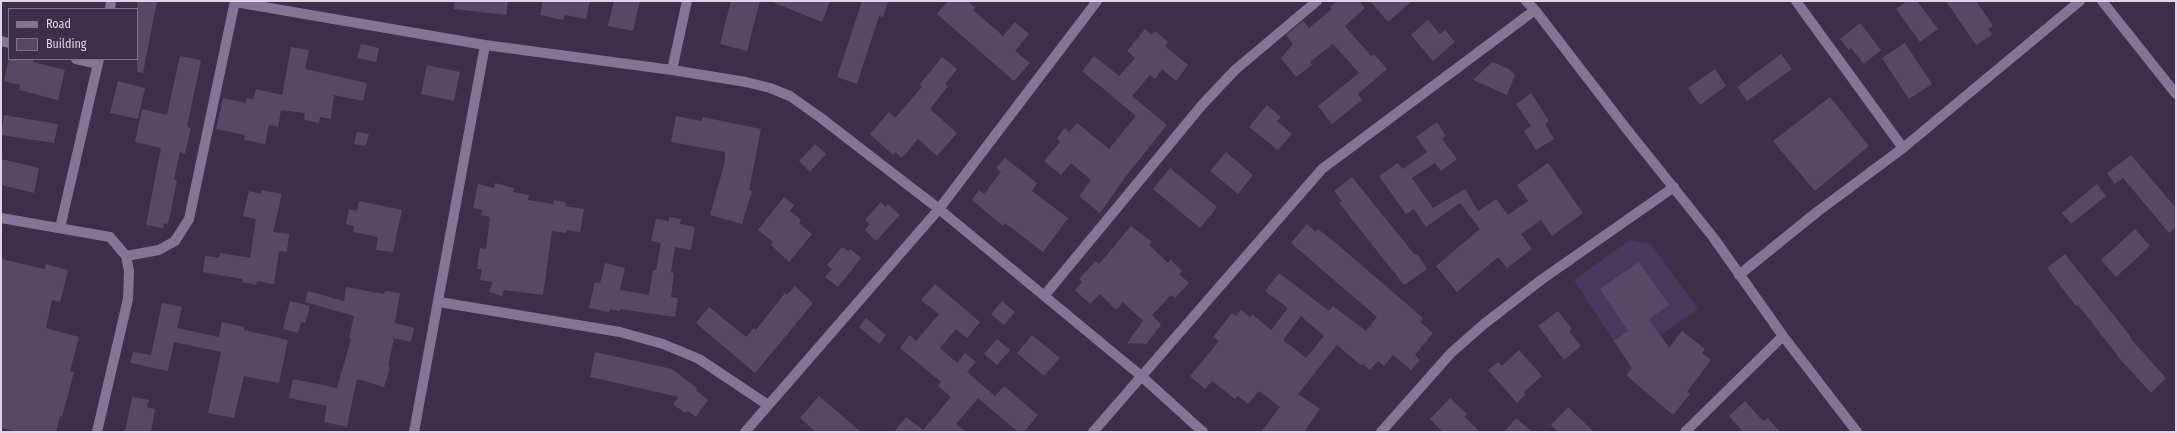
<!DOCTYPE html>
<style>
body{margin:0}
#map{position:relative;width:2177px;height:433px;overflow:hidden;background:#3d2f4a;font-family:"Fira Sans Condensed",sans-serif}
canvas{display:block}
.frame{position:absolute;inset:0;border:2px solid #ded6e7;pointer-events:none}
.legend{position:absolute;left:8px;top:8px;width:130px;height:52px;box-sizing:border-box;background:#3d2f4a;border:1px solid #7d7289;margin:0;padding:5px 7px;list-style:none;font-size:12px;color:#ded6e7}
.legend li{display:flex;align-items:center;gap:8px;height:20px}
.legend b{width:20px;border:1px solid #7d7289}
</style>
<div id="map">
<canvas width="2177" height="433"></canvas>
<div class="frame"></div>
<ul class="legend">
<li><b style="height:5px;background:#847594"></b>Road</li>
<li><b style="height:11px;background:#574966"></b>Building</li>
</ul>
</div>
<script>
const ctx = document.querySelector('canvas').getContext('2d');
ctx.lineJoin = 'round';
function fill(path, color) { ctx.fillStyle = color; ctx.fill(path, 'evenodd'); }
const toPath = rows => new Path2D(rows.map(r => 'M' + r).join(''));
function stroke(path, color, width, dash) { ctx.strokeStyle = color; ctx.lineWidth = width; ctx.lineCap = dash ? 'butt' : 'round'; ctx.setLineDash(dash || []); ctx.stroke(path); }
const built = toPath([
 [1630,240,1651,244,1698,309,1626,360,1574,280]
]);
const building = toPath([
 [137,1,157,1,143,73,137,72],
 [455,1,508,1,506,15,454,9],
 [543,1,590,1,586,19,565,15,563,20,540,15],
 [614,1,640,1,633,31,608,26],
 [731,1,760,1,747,51,720,44],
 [770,1,830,1,822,22],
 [862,1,888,1,883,17,879,16,857,84,837,77],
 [948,1,967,1,975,7,973,10,1003,36,1015,22,1029,34,1015,51,1030,63,1014,81,937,14],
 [1337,1,1359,1,1365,8,1345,26,1371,56,1374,54,1387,69,1358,94,1362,100,1332,124,1318,106,1359,73,1333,44,1310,62,1312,65,1296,77,1281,58,1293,44,1286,35,1303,21,1309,28,1332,9,1330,7],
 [1370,1,1412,1,1388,22],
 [1907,1,1917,1,1938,29,1920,42,1896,9],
 [1946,1,1976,1,1993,26,1988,29,1992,35,1976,45],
 [1428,20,1440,34,1445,30,1455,42,1433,61,1411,35],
 [1860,23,1881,50,1864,64,1851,48,1849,50,1840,39],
 [1145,29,1152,35,1155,31,1168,42,1165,46,1188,65,1176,81,1162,69,1155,79,1150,75,1132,96,1167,125,1126,176,1100,213,1079,196,1091,180,1071,163,1061,175,1044,161,1060,142,1057,138,1065,128,1069,132,1077,123,1109,149,1136,116,1082,71,1094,56,1119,76,1135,58,1127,51],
 [1905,43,1932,84,1909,99,1882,58],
 [361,44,379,48,376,62,357,58],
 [291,47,309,50,305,69,367,83,363,101,334,95,331,119,320,117,319,123,304,120,305,113,281,110,278,127,269,125,265,144,244,140,245,135,216,129,223,98,246,103,247,98,253,99,256,89,282,95],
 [1781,54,1792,69,1747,101,1737,87],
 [180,56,201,60,187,127,191,128,185,154,180,152,174,179,177,180,171,210,168,224,164,223,163,228,146,225,161,148,135,142,142,109,167,115],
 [942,57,957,69,945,84,948,86,930,109,957,133,937,156,918,139,902,158,895,152,893,155,870,134,889,112,895,118,922,87,920,84],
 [9,59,33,59,33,62,65,70,58,100,19,90,20,85,4,81],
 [1492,62,1509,69,1515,75,1507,95,1473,80],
 [427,65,460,72,454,101,421,94],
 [1715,69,1726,86,1700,105,1688,88],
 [118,81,145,88,138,119,110,113],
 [1531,93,1549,121,1545,124,1554,139,1536,150,1524,131,1531,126,1516,104],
 [1830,97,1869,146,1815,191,1773,141],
 [1267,105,1281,117,1277,121,1292,134,1278,150,1249,127],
 [4,115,58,124,54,143,1,135],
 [676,116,702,121,702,117,761,129,749,190,752,191,742,224,710,215,725,161,725,152,671,142],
 [1437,122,1446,136,1442,139,1457,159,1441,171,1435,163,1412,178,1433,208,1465,189,1478,211,1496,199,1508,215,1528,201,1517,185,1548,163,1583,213,1552,236,1541,220,1521,234,1532,249,1507,268,1498,257,1457,292,1436,266,1480,229,1460,203,1426,227,1414,209,1406,214,1379,176,1398,163,1403,169,1427,152,1416,137],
 [357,132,369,134,366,146,354,144],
 [815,144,826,154,810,172,799,161],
 [1226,152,1253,175,1238,194,1210,171],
 [2131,155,2176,208,2176,227,2169,233,2123,178,2115,184,2107,173],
 [1005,158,1037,183,1032,191,1068,218,1043,252,1005,223,1003,226,972,200,979,190,984,194,1001,172,996,168],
 [1,159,39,168,34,193,1,185],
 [1170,168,1217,207,1200,228,1153,189],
 [1352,177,1415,255,1417,254,1427,269,1404,285,1339,203,1342,201,1334,191],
 [495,183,514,188,513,192,529,195,528,200,553,204,554,200,566,202,565,206,584,209,580,232,567,230,566,233,552,231,543,295,504,290,502,296,489,292,493,282,480,280,482,269,477,269,480,248,486,249,490,217,481,215,483,210,473,208,478,184,494,188],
 [2097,184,2106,196,2071,224,2062,213],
 [262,190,282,194,273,232,289,234,287,252,279,251,274,284,257,281,256,285,242,282,243,279,203,272,205,256,219,258,220,253,250,258,256,219,243,216,249,191,261,194],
 [784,197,794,205,790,211,801,220,799,223,812,234,789,262,771,245,773,242,758,230],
 [359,201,402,210,393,252,376,250,378,237,353,232,354,226,346,224,349,209,357,211],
 [881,202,886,207,888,204,900,215,876,241,865,230,870,224,865,220],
 [669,217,681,219,680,224,695,227,691,250,675,247,671,272,674,273,671,297,678,298,675,317,620,309,620,311,610,309,609,312,589,308,595,282,600,283,605,263,625,268,620,290,649,295,653,270,656,270,661,243,651,241,656,219,669,221],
 [1307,224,1316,232,1318,229,1337,244,1423,318,1420,322,1433,333,1415,355,1420,360,1411,370,1393,355,1384,366,1378,361,1370,370,1363,364,1362,366,1337,345,1298,394,1320,409,1304,432,1261,432,1280,407,1259,391,1248,404,1238,396,1235,399,1212,381,1205,389,1190,376,1219,341,1213,337,1232,313,1236,316,1241,310,1250,317,1252,314,1271,330,1288,308,1265,291,1279,273,1329,311,1333,306,1366,331,1377,317,1291,243],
 [1301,316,1324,336,1306,358,1283,340],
 [1131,226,1152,242,1149,245,1168,263,1171,260,1182,271,1179,274,1189,283,1175,298,1171,295,1152,315,1161,325,1146,344,1127,343,1143,321,1123,302,1116,310,1100,294,1090,304,1075,290,1082,282,1079,279,1096,261,1099,264],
 [2135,229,2150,246,2116,277,2101,260],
 [842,247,848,251,850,249,861,258,838,287,825,277,832,269,827,265],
 [2065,254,2131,337,2130,338,2166,378,2151,393,2121,360,2078,305,2076,306,2047,268],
 [1,259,45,269,46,264,68,270,60,302,52,300,46,328,79,337,70,371,74,372,62,417,60,416,56,432,18,432,1,428],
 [1639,262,1669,305,1649,319,1669,348,1682,331,1705,349,1702,353,1711,360,1687,392,1690,394,1673,415,1626,375,1632,368,1614,341,1628,331,1600,289],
 [935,284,980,322,967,338,956,329,940,348,957,363,965,353,976,362,967,372,995,396,1004,386,1038,415,1024,432,1018,432,978,398,956,424,966,432,894,432,906,417,923,430,951,397,938,386,941,382,900,348,910,335,916,341,939,314,921,300],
 [795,286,813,303,755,373,696,323,709,307,746,337,754,328,756,330,785,293,787,295],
 [346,287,384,294,385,291,400,293,395,323,414,328,411,342,394,338,388,367,390,367,384,387,357,379,347,427,324,422,327,406,289,398,293,379,337,388,351,339,349,338,354,316,305,302,308,291,344,301],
 [290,301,310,306,305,323,301,322,298,333,283,329],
 [1002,301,1015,312,1004,325,991,314],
 [162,303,182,307,177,328,219,337,222,322,244,327,244,330,288,340,279,383,244,376,234,418,208,413,221,352,174,342,168,371,130,363,133,352,151,355],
 [1558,311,1572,329,1569,331,1581,346,1564,360,1538,326],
 [866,318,886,335,879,344,859,327],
 [1032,335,1060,358,1044,376,1017,353],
 [997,339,1010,350,997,365,984,354],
 [1519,350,1542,376,1524,392,1526,394,1517,403,1488,370,1498,362,1502,366],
 [595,352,672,369,697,388,696,390,708,400,696,417,688,411,685,413,673,404,679,397,590,377],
 [819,396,861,432,816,432,800,418],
 [132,397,149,400,147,407,155,409,151,432,125,432],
 [1450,398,1467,414,1465,417,1480,432,1443,432,1430,419],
 [1745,401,1763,421,1768,418,1780,432,1743,432,1729,416],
 [1568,407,1594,432,1558,432,1551,425],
 [1516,418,1532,432,1504,432]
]);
const minor = toPath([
 [1526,1,1535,10,1625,127,1713,237,1783,336,1857,432],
 [1796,1,1903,148],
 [2102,1,2176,94],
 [235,2,485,45,672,70,746,82,770,88,790,96,821,118,939,209,1140,375,1203,432],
 [110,9,111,1],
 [1,41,9,43],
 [76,59,98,64],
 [672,70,687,1],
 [1,218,110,237,126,256,129,271,128,299,97,432],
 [60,228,99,59],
 [126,256,159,250,175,241,189,219,235,1],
 [1739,275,1817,212,1903,148,2080,1],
 [1044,296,1202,105,1235,70,1317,1],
 [439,302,620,332,663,344,699,359,768,405],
 [414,432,485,45],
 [745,432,939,209,1097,1],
 [1093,432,1322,169,1535,10],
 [1381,432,1451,353,1484,324,1541,280,1674,187],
 [1685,432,1783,336]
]);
fill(built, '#493859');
fill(building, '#574966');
stroke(minor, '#847594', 10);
</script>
